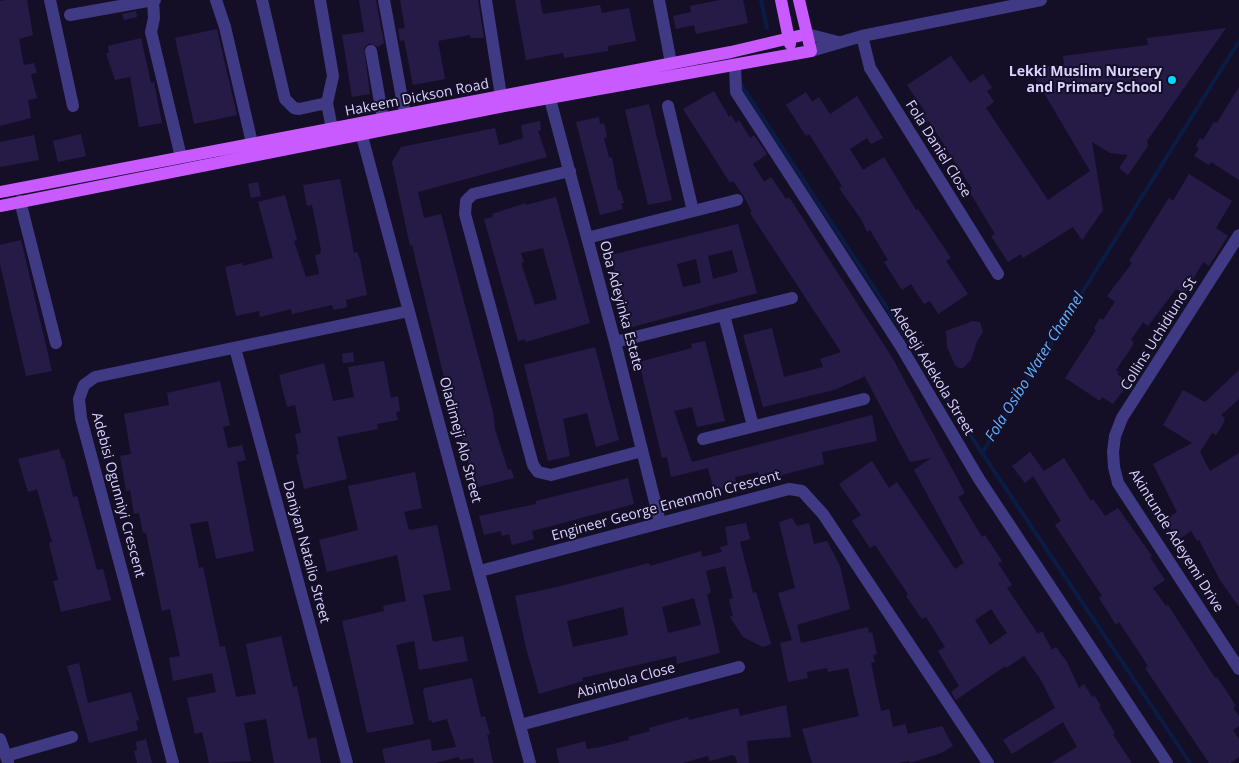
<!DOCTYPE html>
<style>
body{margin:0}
canvas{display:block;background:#140f26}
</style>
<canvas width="1239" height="763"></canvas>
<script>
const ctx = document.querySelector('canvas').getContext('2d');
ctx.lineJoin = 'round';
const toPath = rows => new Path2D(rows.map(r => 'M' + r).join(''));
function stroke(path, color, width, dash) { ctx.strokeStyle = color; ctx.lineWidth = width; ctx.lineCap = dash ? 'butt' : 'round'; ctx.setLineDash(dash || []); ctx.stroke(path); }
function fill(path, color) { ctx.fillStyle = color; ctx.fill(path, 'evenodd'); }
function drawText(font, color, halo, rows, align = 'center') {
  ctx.font = font + ' "Open Sans",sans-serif'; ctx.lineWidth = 4; ctx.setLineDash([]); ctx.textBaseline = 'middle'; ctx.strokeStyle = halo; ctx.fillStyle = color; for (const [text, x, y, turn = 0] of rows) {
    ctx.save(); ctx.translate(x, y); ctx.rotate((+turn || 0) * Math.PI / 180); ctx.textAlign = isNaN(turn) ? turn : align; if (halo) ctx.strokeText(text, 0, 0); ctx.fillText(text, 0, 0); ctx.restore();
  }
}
const stream = toPath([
 [761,0,767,28],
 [742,86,982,453],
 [1190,763,982,453,1239,41]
]);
const building = toPath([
 [5,0,27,0,33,35,19,39,24,65,34,63,37,73,31,74,37,98,28,100,31,118,0,126,0,1],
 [359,0,376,0,384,43,378,47,369,43,364,48,370,94,352,97,342,35,364,32],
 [400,0,478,0,484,38,470,38,470,35,438,41,445,79,413,85,404,40,400,41,398,29,405,28],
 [515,0,540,0,543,14,600,5,602,13,629,8,636,41,608,46,608,51,564,58,563,53,526,60],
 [720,0,743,0,748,23,696,34,694,25,676,29,673,16,691,12,690,6],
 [136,11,137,17,124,20,122,14],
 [1226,28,1147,141,1148,146,1128,175,1119,168,1128,155,1110,153,1092,142,1103,210,1082,240,1073,227,1023,258,1021,254,1008,262,991,236,995,234,969,191,972,189,929,121,927,123,920,112,924,110,907,85,951,56,970,83,983,74,992,88,987,91,994,102,986,108,1048,200,1090,171,1030,69,1064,64,1063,56,1148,45,1147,38],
 [217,29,237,115,194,124,175,38],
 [141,38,151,83,154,82,162,123,139,127,130,77,115,80,106,53,109,53,108,46],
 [1239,87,1239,180,1211,162,1209,165,1194,156,1199,148,1196,146,1200,138,1203,140,1214,122,1217,123],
 [714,91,729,117,731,115,736,123,739,120,750,138,754,135,767,154,753,164,764,182,771,177,786,199,789,197,893,359,965,493,958,497,982,537,985,535,1002,561,998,563,1012,585,1007,588,1038,634,1042,631,1052,650,1056,647,1067,662,1079,688,1084,684,1092,697,1094,695,1101,706,1099,707,1115,733,1113,735,1132,763,1051,763,1077,747,1063,722,1012,754,1003,740,1055,708,1041,680,1024,656,1006,668,1005,666,956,700,951,692,959,686,938,651,945,647,926,617,922,619,906,596,908,594,875,545,870,548,852,521,861,515,839,484,872,461,889,488,897,482,955,569,964,563,914,470,931,458,910,462,863,373,864,377,834,390,763,407,743,335,772,328,784,377,823,367,820,359,841,352,750,213,752,212,743,195,733,181,730,183,683,109],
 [991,609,1007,633,990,645,975,620],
 [806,92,812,102,819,97,830,114,857,96,883,138,871,144,867,138,850,149,863,170,884,157,916,210,918,209,951,258,946,261,968,294,938,314,930,301,924,304,911,284,902,290,884,262,888,260,870,230,867,232,861,219,839,188,842,186,809,134,806,136,786,105],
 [649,104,672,200,648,205,625,110],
 [599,117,600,124,604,123,607,137,604,138,609,158,612,157,618,191,620,190,624,203,621,203,623,209,600,215,576,122],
 [540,121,541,130,538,131,547,157,418,192,424,218,441,214,493,412,495,429,508,470,511,469,514,478,474,488,457,418,454,419,412,245,410,246,392,162,401,147,495,128,499,145,504,144,523,138,521,125],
 [81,134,86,156,58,162,53,141],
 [34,135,39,160,0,167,0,142],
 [1189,174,1232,201,1216,228,1228,236,1209,266,1203,262,1185,294,1176,289,1148,326,1143,322,1131,340,1134,342,1131,348,1116,370,1119,372,1117,374,1129,383,1113,404,1102,397,1100,401,1065,378,1096,330,1094,328,1100,318,1103,320,1115,302,1107,296,1132,263,1129,261,1169,198,1173,201],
 [340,179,354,253,357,252,360,259,367,295,346,300,347,307,334,310,332,305,292,314,291,309,260,317,259,311,236,316,225,267,242,263,243,266,273,258,258,202,285,195,297,240,294,241,306,277,319,274,315,255,320,254,321,250,312,205,307,206,303,185],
 [258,182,261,196,251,198,248,184],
 [556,197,590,323,526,342,525,339,518,341,484,219,493,217,492,214,526,203,526,205],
 [543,248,557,299,535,305,521,263,524,262,521,253],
 [738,224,757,293,629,328,611,255],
 [732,250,738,272,713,279,708,256],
 [696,259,701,283,683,287,677,264],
 [21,240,52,371,26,376,0,264,0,245],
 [973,321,980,322,983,332,977,341,971,360,963,368,959,368,955,365,947,347,946,331],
 [705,341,725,421,697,427,692,407,674,411,692,462,872,415,877,441,822,452,824,464,774,477,761,480,758,472,735,477,737,485,714,491,708,468,671,477,667,457,662,458,639,362,692,348,691,344],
 [595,347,619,440,596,447,587,413,563,419,570,456,548,461,524,365],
 [353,352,354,362,343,363,342,354],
 [384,361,391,398,398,396,400,411,396,412,398,420,377,424,378,429,337,437,347,479,304,489,296,455,299,454,295,434,301,433,295,405,287,407,279,375,324,363,333,401,354,397,348,367],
 [1239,370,1239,399,1221,415,1225,418,1223,424,1216,435,1212,433,1200,452,1210,471,1239,453,1239,607,1220,580,1199,540,1197,541,1191,531,1178,540,1165,520,1177,512,1153,464,1192,443,1163,425,1183,390,1205,402],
 [220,381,230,425,223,427,228,448,242,445,246,460,237,462,254,551,216,559,208,521,190,524,199,568,203,567,220,647,225,646,236,697,256,694,246,644,281,636,293,687,297,686,308,739,316,737,321,763,274,763,266,719,244,723,251,761,209,763,202,732,195,734,187,698,216,692,212,673,173,681,169,658,180,656,170,609,162,611,146,533,143,533,139,513,134,514,130,490,126,491,120,456,131,454,124,414,169,405,167,393],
 [59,449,62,459,64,459,73,497,77,496,97,570,103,569,111,600,61,612,53,581,58,580,49,543,52,542,37,489,28,492,18,459],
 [1030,452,1044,471,1064,458,1091,501,1093,499,1105,516,1118,508,1152,556,1150,557,1165,580,1153,588,1166,606,1168,605,1215,678,1217,677,1236,706,1233,708,1239,716,1239,726,1233,730,1239,739,1239,757,1230,763,1209,763,1145,668,1148,666,1119,622,1116,625,1099,598,1102,596,1055,525,1061,521,1033,476,1025,483,1012,466],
 [415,472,422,508,404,512,409,530,437,525,451,590,423,595,433,642,463,636,468,661,419,670,414,641,396,645,414,724,367,733,342,621,384,611,383,606,406,601,397,555,327,572,319,540,358,530,348,486],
 [628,478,634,504,532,531,534,539,512,545,509,534,502,536,501,531,484,535,479,516,536,504,536,501],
 [792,518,797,526,809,523,814,544,827,541,840,566,850,609,797,625,801,643,868,627,869,633,872,632,877,654,873,655,875,662,871,663,881,711,889,709,893,727,905,724,908,734,942,726,953,746,941,753,910,763,909,761,898,763,812,763,802,729,859,716,848,668,828,672,827,668,807,672,808,678,788,682,780,643,792,640,778,593,795,588,779,522],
 [746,523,750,539,740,542,753,593,756,592,771,644,763,647,743,637,730,617,733,616,729,599,733,598,725,566,706,571,711,593,707,594,720,653,677,664,676,656,582,678,583,681,539,694,526,648,515,596,557,587,649,563,650,566,701,551,702,557,722,552,720,547,728,545,725,527],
 [694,598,701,625,668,633,662,607],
 [623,607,628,635,573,647,567,621],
 [79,663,88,703,131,692,139,720,136,721,138,730,89,743,67,666],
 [472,678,481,717,485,716,490,734,487,734,493,763,474,763,473,758,460,760,459,757,435,763,385,763,382,749,430,739,432,751,456,747,447,719,432,723,432,720,429,721,423,691,425,688],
 [786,705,791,737,747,741,749,763,737,763,735,756,732,755,710,761,708,756,682,763,559,763,556,749,585,741,587,749,601,747,629,740,628,737,650,731,649,728,688,717,689,720,738,708,740,716],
 [146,739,152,763,137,763,134,751,137,750,136,742]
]);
const minor = toPath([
 [50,0,73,106],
 [155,0,153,0,154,18,151,32,181,157],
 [216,0,225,27,252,143],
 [262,0,285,99,294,108,299,109,327,103],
 [320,0,333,76,327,103,332,129],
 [384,0,405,115],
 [486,0,501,96],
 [659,0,671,63],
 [70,15,153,0],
 [807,34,838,42],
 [862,36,870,68,998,274],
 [371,51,383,119],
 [811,51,862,36,1041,0],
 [735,65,736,92,900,345,979,479,1167,763],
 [550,99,615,342,660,522],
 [668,106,693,211],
 [359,125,530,763],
 [570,171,473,194,466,201,465,214,533,465,538,472,551,475,642,451],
 [20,201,56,343],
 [1239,235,1122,418,1115,436,1113,452,1114,467,1118,483,1239,669],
 [587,238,737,200],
 [724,315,753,426],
 [615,342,792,298],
 [235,348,347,763],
 [703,439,864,399],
 [480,571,789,489,802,491,823,514,988,763],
 [520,725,739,667],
 [0,739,8,762],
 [6,756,72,737],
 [173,763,81,418,79,399,84,385,95,377,409,311]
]);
const major = toPath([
 [781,0,790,44],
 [0,192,731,52,807,34],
 [0,206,504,106,811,51,799,0]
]);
const markers = [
 [1172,80,5,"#00dafe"]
];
const poiNames = [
 ["Lekki Muslim Nursery",1162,72],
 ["and Primary School",1162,88]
];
const streetNames = [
 ["Hakeem Dickson Road",417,98,-11],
 ["Fola Daniel Close",938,149,58],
 ["Oba Adeyinka Estate",621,306,75],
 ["Collins Uchidiuno St",1159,334,-58],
 ["Adedeji Adekola Street",932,371,59],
 ["Oladimeji Alo Street",460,440,75],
 ["Adebisi Ogunniyi Crescent",118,495,75],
 ["Engineer George Enenmoh Crescent",666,506,-15],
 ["Akintunde Adeyemi Drive",1176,541,58],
 ["Daniyan Natalio Street",306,552,75],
 ["Abimbola Close",626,681,-15]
];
const waterNames = [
 ["Fola Osibo Water Channel",1035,367,-58]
];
stroke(stream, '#0a1c44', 4);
fill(building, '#261b47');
stroke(minor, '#403a85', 12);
stroke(major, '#c95aff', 12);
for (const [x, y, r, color] of markers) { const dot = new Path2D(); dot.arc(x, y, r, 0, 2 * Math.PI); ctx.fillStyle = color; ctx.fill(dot); stroke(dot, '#140f26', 2); }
drawText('bold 14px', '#dad3ff', '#140f26', poiNames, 'right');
drawText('14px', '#dad3ff', '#140f26', streetNames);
drawText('italic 15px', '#61afff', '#140f26', waterNames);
</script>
